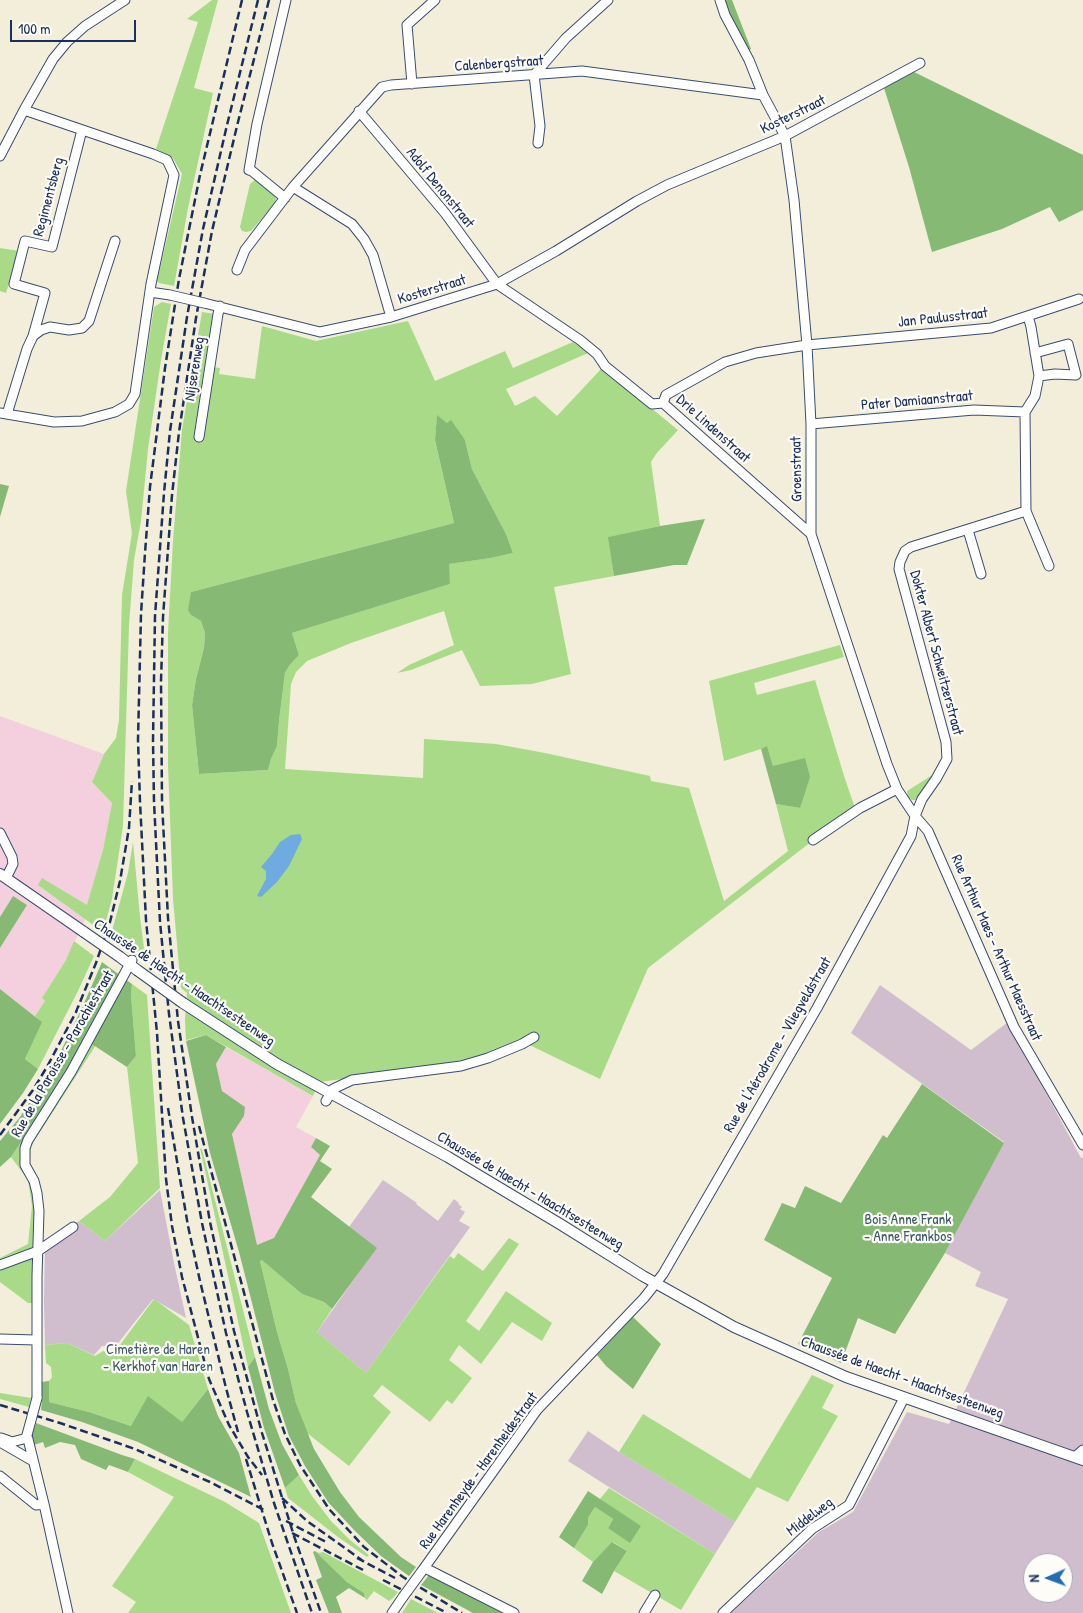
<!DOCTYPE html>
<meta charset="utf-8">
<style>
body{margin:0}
#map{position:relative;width:1083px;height:1613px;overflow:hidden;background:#f2eeda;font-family:"Patrick Hand",sans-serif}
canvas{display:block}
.north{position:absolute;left:1023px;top:1553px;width:50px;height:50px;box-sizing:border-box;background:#fdfcf7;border:1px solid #a3aaba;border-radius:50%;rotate:268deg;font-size:14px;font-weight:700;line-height:20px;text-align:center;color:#1b2f5e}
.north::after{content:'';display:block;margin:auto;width:18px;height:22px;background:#1f6fb2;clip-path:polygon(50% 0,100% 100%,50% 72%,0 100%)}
.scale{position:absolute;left:10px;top:20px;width:126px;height:22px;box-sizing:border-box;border:2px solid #1b2f5e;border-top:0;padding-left:6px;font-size:15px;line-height:18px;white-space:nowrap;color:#1b2f5e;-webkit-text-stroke:4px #fdfcf7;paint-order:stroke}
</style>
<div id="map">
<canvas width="1083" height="1613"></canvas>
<div class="north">N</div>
<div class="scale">100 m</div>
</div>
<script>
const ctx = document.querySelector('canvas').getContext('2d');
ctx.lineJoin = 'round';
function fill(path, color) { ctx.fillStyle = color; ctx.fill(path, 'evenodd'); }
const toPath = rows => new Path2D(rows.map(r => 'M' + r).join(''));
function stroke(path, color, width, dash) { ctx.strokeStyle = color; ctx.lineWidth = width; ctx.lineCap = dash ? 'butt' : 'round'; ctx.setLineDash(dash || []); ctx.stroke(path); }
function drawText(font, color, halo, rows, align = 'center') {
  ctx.font = font + ' "Patrick Hand",sans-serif'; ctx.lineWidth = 4.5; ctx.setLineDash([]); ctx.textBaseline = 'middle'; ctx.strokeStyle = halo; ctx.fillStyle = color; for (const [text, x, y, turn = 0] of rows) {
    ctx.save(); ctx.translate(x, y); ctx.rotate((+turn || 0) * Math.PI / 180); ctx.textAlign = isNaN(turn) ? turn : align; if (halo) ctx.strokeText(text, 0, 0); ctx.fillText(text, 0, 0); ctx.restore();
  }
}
const built = toPath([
 [0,716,104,754,92,782,112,803,103,850,86,911,86,918,66,960,42,998,45,1001,35,1016,0,989,0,948,27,905,13,896,0,917],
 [226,1047,313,1096,296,1127,316,1138,311,1147,320,1155,274,1239,257,1246,232,1134,244,1116,222,1091,216,1064]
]);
const industrial = toPath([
 [880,985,971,1050,1008,1022,1081,1158,1083,1158,1083,1613,731,1613,819,1532,853,1512,907,1412,949,1424,1008,1299,975,1286,981,1272,945,1253,1004,1142,851,1033],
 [1033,1563,1063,1563,1063,1593,1033,1593],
 [383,1180,417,1203,416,1204,438,1221,454,1199,459,1203,458,1204,462,1207,460,1209,465,1212,459,1221,470,1227,366,1373,317,1332,376,1248,349,1227],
 [160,1190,174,1263,186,1318,153,1299,115,1347,102,1346,94,1355,67,1343,45,1345,44,1303,45,1244,79,1221,105,1241],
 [588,1431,619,1452,735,1522,715,1554,568,1461]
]);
const green = toPath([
 [212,0,218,0,194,88,213,93,188,208,174,286,159,283,157,281,182,174,173,158,156,149,198,22,187,19],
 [255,180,260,181,275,195,276,199,275,203,251,231,246,232,242,231,240,227,250,184],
 [0,248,19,251,6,293,0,291],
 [162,302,171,304,161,360,148,449,141,521,134,560,129,625,123,826,112,899,103,932,38,885,42,878,87,905,103,850,112,803,92,782,104,754,116,738,119,720,122,595,132,533,126,491,154,307],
 [202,312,221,315,213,367,220,368,219,374,255,379,262,326,316,341,408,321,435,381,505,351,513,368,573,342,588,353,506,389,515,406,535,396,557,416,602,368,678,430,656,454,651,462,660,526,609,537,614,576,554,587,571,674,532,684,480,686,462,650,411,670,397,673,409,665,454,645,444,611,429,616,351,643,307,661,296,672,291,684,285,769,423,778,424,739,496,744,545,753,650,776,651,781,689,788,724,901,788,851,776,804,800,808,773,766,767,747,724,761,709,681,840,645,844,657,754,683,757,695,815,680,845,779,854,805,857,809,850,817,807,845,648,968,600,1079,521,1041,460,1064,319,1082,313,1096,206,1035,186,1040,185,1020,187,993,181,988,173,899,168,764,168,633,173,541,182,430],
 [437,416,447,423,465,440,472,469,506,534,513,553,491,558,448,564,450,584,292,633,299,655,289,666,285,673,279,721,277,746,271,759,268,770,199,774,192,705,196,679,204,648,205,633,201,621,191,615,191,592,454,523,435,440],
 [934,774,936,775,918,800,912,800,908,797,907,791],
 [133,842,140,917,146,964,110,938,128,873],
 [74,941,94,956,78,991,38,1069,25,1059,41,1022,35,1016,45,1001,42,998,66,960],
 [132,984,147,995,160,1188,105,1241,79,1221,110,1197,138,1163,127,1067,136,1056,131,995],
 [85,1039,96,1045,31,1146,30,1163,37,1177,42,1196,42,1217,33,1264,32,1303,28,1303,0,1282,0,1258,28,1244,32,1206,28,1180,11,1157,64,1079],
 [200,1148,202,1149,255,1357,248,1367],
 [509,1238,519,1244,466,1321,479,1331,506,1291,552,1323,542,1341,512,1322,481,1364,459,1345,449,1360,472,1378,452,1404,447,1400,430,1422,382,1385,373,1396,391,1412,349,1466,307,1433,296,1403,288,1369,277,1332,260,1261,262,1259,302,1294,324,1302,332,1309,317,1332,366,1373,450,1256,454,1259,458,1253,483,1271],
 [154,1299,189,1325,208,1389,182,1422,131,1426,89,1412,49,1402,49,1381,52,1377,51,1367,46,1363,45,1345,67,1343,95,1356,103,1351,114,1353],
 [812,1375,834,1385,822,1408,838,1416,788,1502,757,1487,735,1522,619,1452,643,1414,750,1479],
 [0,1393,31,1398,29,1407,0,1399],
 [135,1459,225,1502,259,1523,291,1613,128,1613,136,1602,112,1586,174,1497,128,1472],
 [299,1475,312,1496,331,1521,350,1540,369,1555,367,1557,338,1537,288,1498,285,1488],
 [609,1488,715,1554,681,1610,614,1571,627,1551,613,1542,593,1562,574,1548,588,1525,588,1518,595,1507,613,1519,608,1528,641,1527,599,1500],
 [315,1551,319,1553,323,1552,398,1592,393,1598,389,1601,374,1591,367,1600,365,1598,364,1593,347,1582],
 [411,1599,438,1613,402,1613]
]);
const forest = toPath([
 [722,0,732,0,751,49,748,51],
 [912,71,1083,155,1083,210,1059,222,1050,207,1002,229,932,252,909,167,884,88],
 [437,415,447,423,451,420,465,440,472,469,506,534,513,553,491,558,449,564,450,584,292,633,299,655,289,666,285,673,279,721,277,746,271,759,268,770,199,774,192,705,196,679,204,648,205,633,201,621,191,615,188,610,191,592,454,523,435,440],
 [0,484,9,486,0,517],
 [705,519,687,565,674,565,614,576,608,537,660,526],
 [767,746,773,766,805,758,810,777,800,808,776,804,761,749],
 [13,896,27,905,0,948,0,917],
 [102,962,132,984,131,995,136,1056,127,1067,84,1039,64,1079,11,1157,0,1167,0,1141,20,1117,55,1063,82,1008],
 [0,989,42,1022,25,1059,38,1069,23,1093,0,1124],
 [206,1035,226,1047,216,1064,222,1091,245,1107,244,1116,232,1134,257,1245,274,1238,320,1155,311,1147,316,1138,330,1146,320,1161,332,1169,311,1197,377,1248,332,1309,324,1302,302,1294,262,1260,260,1261,277,1332,288,1369,296,1403,314,1449,340,1492,359,1517,401,1557,416,1567,409,1576,381,1556,354,1530,328,1502,305,1466,289,1436,275,1393,239,1252,210,1153,186,1041],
 [922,1084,1004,1143,945,1253,895,1334,858,1318,841,1363,798,1344,832,1278,764,1240,782,1203,795,1208,805,1186,841,1203,883,1135,887,1138],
 [633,1317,661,1344,633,1389,606,1366,597,1355],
 [255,1357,269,1409,282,1444,299,1475,285,1488,264,1428,248,1367],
 [49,1381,49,1402,89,1412,131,1426,148,1396,182,1422,208,1389,218,1416,239,1453,251,1497,138,1442,82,1422,41,1410,42,1400,41,1382],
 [36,1423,122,1455,135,1459,128,1472,109,1465,106,1470,81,1459,75,1445,60,1442,45,1448,43,1442,34,1445,31,1436],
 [588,1491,641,1526,630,1543,608,1528,613,1519,595,1507,588,1518,588,1525,574,1548,559,1537],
 [612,1542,627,1551,614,1571,602,1594,582,1581,593,1562],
 [315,1551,347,1582,364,1593,365,1598,349,1588,336,1597,342,1613,329,1613,316,1580,322,1577,313,1552],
 [429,1575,503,1613,473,1613,421,1585]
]);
const water = toPath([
 [300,834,302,839,289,866,277,882,261,897,257,896,266,879,266,871,261,867,272,854,280,842,291,835]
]);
const minor = toPath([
 [720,0,725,15,749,60,763,95,785,136,794,200,807,345,811,424,811,534,887,764,897,789,915,816,928,831,1014,1027,1083,1145],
 [412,84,407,25,435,0],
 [359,111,445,213,497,284,580,340,597,354,605,366,652,404,663,403,811,534],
 [538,143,540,126,534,75,566,38,608,0],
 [0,156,24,110,53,59,67,42,85,26,125,0],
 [293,187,352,224,364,239,373,255,391,317],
 [285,198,252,171,249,170,257,124,286,0],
 [237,270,245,250,293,187,382,87,391,85,582,71,763,95],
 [150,292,170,295],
 [204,303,320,332,391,317,497,284,556,251,637,201,667,185,785,136,920,63],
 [33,336,45,293,14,284,25,241,52,247,82,130],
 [1035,353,1068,344,1076,375,1055,374,1039,376],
 [663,403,666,395,725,362,756,353,807,345,991,328,1079,299],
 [0,413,54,422,82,421,115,412,129,404,135,394,151,284,174,175,167,160,153,154,24,110],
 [7,414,27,349,33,336,41,330,50,327,69,330,82,328,89,321,115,241],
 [811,424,974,410,1025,412],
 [199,437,218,314,220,306],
 [1026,511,1049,566],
 [968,530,981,574],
 [0,833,12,857,13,864,6,878],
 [813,840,860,808,897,789],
 [326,1101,333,1089,352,1080,461,1066,488,1058,522,1044,534,1037],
 [0,1265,38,1251,73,1227],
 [0,1339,36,1340],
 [37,1398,37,1276,39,1211,37,1193,34,1181,25,1165,25,1148,28,1140,71,1072,132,960],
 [27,1435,44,1504,68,1613],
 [1,1438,12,1442,27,1438],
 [0,1442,33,1461],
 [1075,1457,1083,1450],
 [0,1476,36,1505,44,1504],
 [425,1568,514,1613],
 [422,1571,537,1410,644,1298,663,1274,817,1008,911,836,915,816,922,799,936,779,947,759,946,742,899,569,900,562,905,551,911,547,1026,511,1025,412,1035,396,1039,376,1031,327,1028,316],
 [392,1613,403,1597],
 [644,1613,655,1595],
 [723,1613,812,1529,849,1505,904,1398]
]);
const major = toPath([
 [0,874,84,932],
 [120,957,137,970],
 [183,1003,277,1064,448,1157,560,1224,643,1276,734,1327,846,1377,1083,1460]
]);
const rail = toPath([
 [242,0,200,175,179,279,165,368,150,487,145,553,141,614,138,740,140,802,146,920,157,1033,166,1179,172,1226,182,1277,209,1379,229,1425,248,1457,262,1475],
 [258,0,227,125,203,229,187,317,170,431,164,493,155,616,153,741,154,802,160,922,169,1014,183,1118,202,1223,226,1333,247,1412,274,1503,312,1613],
 [269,0,237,126,212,231,196,318,179,432,172,495,163,617,161,681,162,802,168,918,178,1021,192,1117,210,1222,234,1331,262,1433,294,1536,321,1613],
 [168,1108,188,1226,200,1281,226,1388,238,1432],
 [199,1126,273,1400,285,1434,300,1465,329,1509,364,1547,403,1577,462,1613],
 [0,1135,33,1090,48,1065,76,1012,96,963,110,922,120,881,129,828,132,781],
 [0,1405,60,1423,135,1449,210,1482,264,1510],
 [246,1459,272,1543,297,1613],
 [282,1498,307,1521,363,1561],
 [286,1521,326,1542],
 [292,1533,365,1571],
 [357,1558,395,1578],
 [383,1580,447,1613]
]);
const minorBridge = toPath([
 [170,295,204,303],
 [27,1435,37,1398],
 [403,1597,422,1571]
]);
const majorBridge = toPath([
 [84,932,120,957],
 [137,970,183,1003]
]);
const streetNames = [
 ["Calenbergstraat",499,64,-4],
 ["Kosterstraat",793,115,-26],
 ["Adolf Denonstraat",440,188,51],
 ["Regimentsberg",49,197,-75],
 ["Kosterstraat",432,290,-17],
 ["Jan Paulusstraat",943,318,-6],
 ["Nijserenweg",195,369,-81],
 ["Pater Damiaanstraat",917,401,-5],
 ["Drie Lindenstraat",713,429,42],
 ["Groenstraat",797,469,-91],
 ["Dokter Albert Schweitzerstraat",936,653,75],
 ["Rue Arthur Maes - Arthur Maesstraat",996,948,66],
 ["Chaussée de Haecht - Haachtsesteenweg",184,983,34],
 ["Rue de l'Aérodrome - Vliegveldstraat",778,1045,-60],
 ["Rue de la Paroisse - Parochiestraat",63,1054,-60],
 ["Chaussée de Haecht - Haachtsesteenweg",530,1191,31],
 ["Chaussée de Haecht - Haachtsesteenweg",902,1378,20],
 ["Rue Harenheyde - Harenheidestraat",479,1471,-54],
 ["Middelweg",810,1517,-37]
];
const parkNames = [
 ["Bois Anne Frank",908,1220],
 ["- Anne Frankbos",908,1237],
 ["Cimetière de Haren",158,1350],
 ["- Kerkhof van Haren",158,1367]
];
fill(built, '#f4cfde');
fill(industrial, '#d0bdce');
fill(green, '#a8da88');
fill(forest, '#86ba74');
fill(water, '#6fabe0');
stroke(minor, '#3b4c71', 11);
stroke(major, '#3b4c71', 12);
stroke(minor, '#fff', 9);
stroke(major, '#fff', 10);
stroke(rail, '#1b2f5e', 2.5, [8, 4]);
stroke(minorBridge, '#3b4c71', 11, []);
stroke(majorBridge, '#3b4c71', 12, []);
stroke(minorBridge, '#fff', 9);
stroke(majorBridge, '#fff', 10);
drawText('15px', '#1b2f5e', '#fdfcf7', streetNames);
drawText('15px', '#3e5a68', '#fdfcf7', parkNames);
</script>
